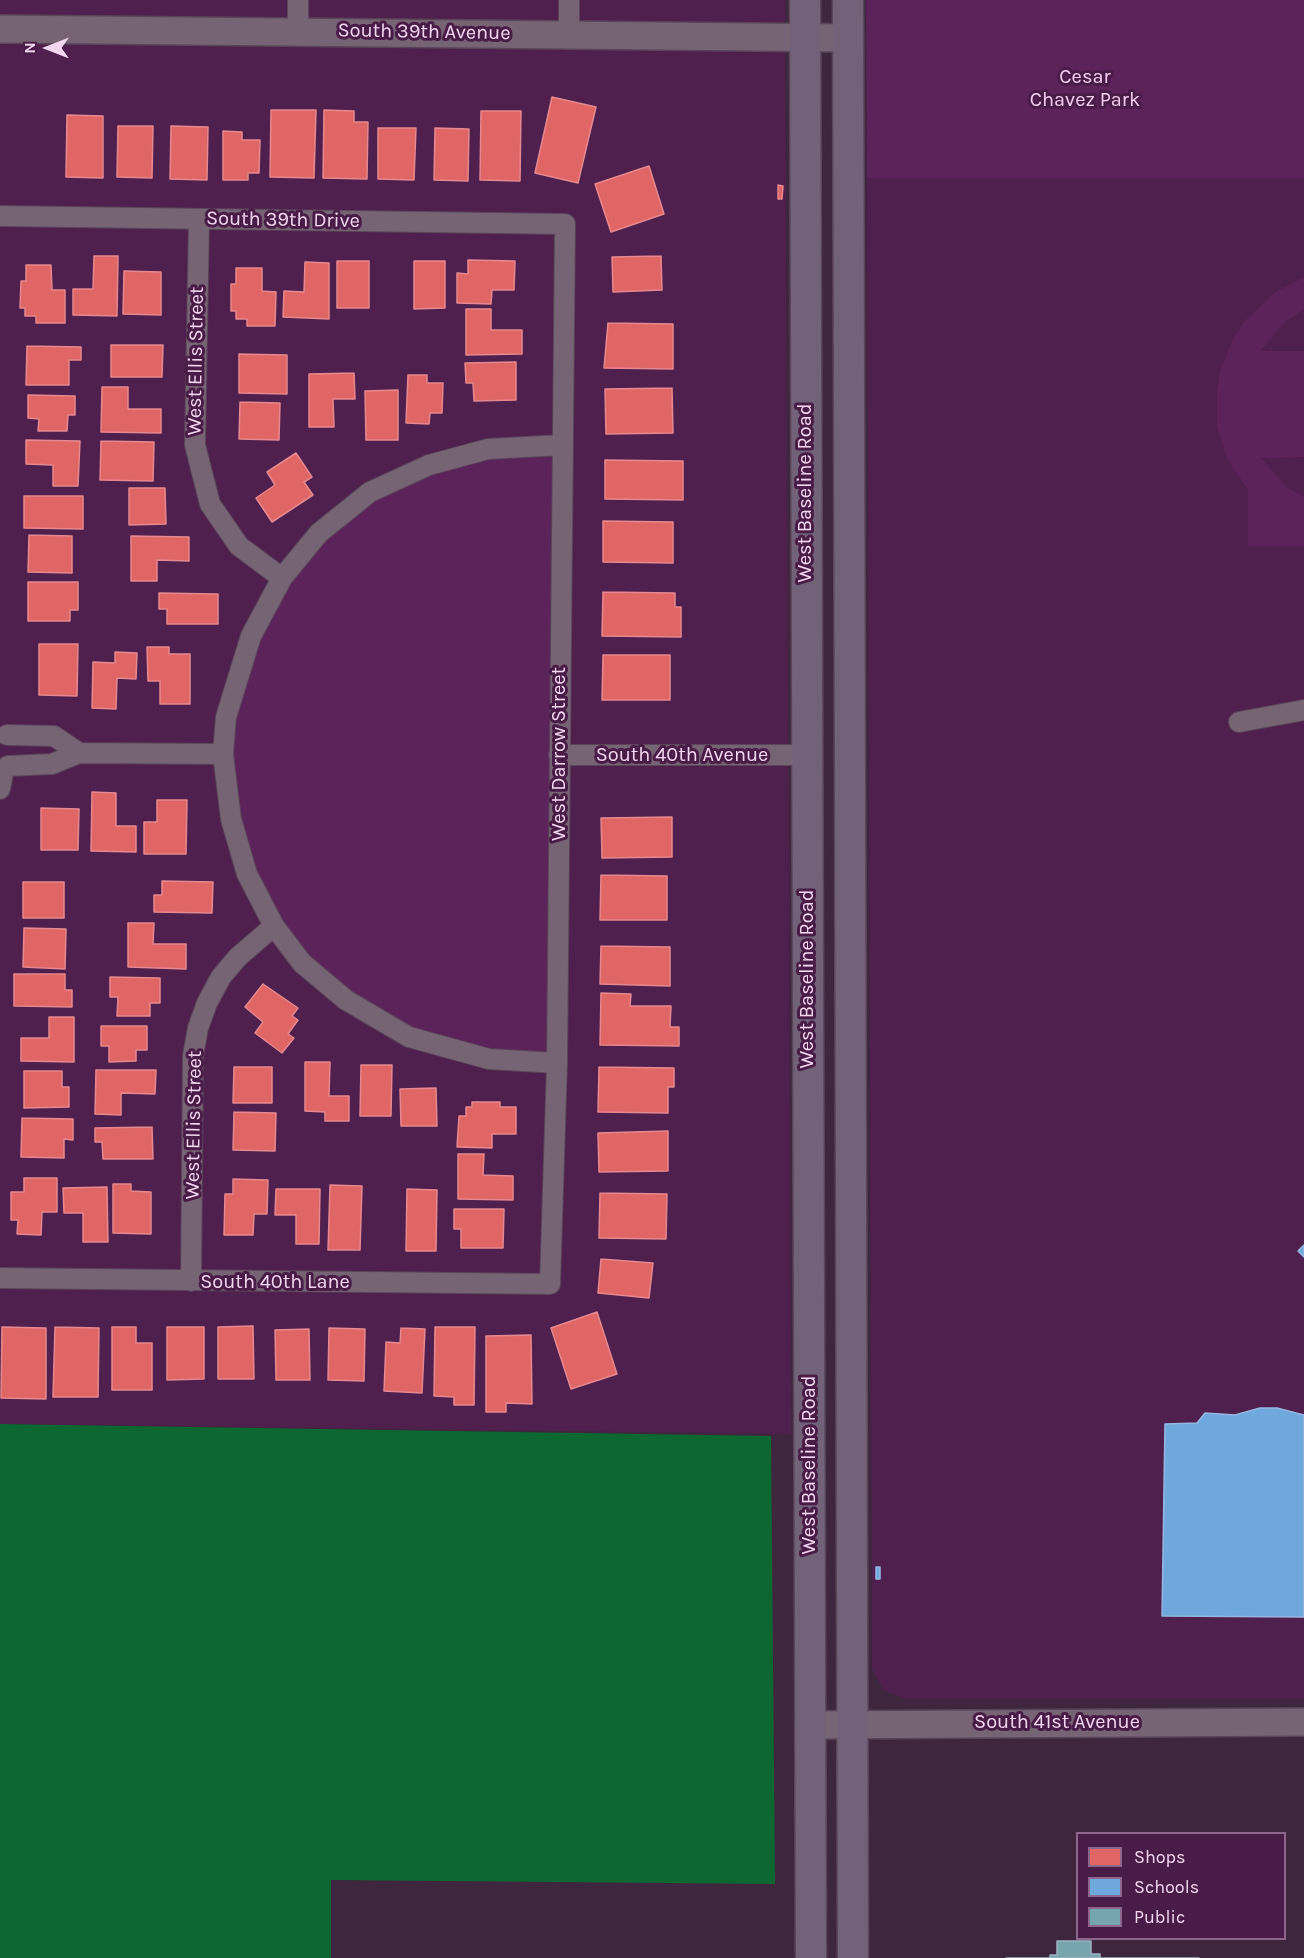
<!DOCTYPE html>
<style>
body{margin:0}
#map{position:relative;width:1304px;height:1958px;overflow:hidden;background:#3e263e;font-family:Karla,sans-serif}
canvas{display:block}
.legend{position:absolute;left:1076px;top:1832px;width:210px;height:108px;box-sizing:border-box;background:#491c47;border:2px solid #8d678b;margin:0;padding:8px 10px;list-style:none;font-size:18px;color:#f3d7f0}
.legend li{display:flex;align-items:center;gap:12px;height:30px}
.legend b{width:30px;border:2px solid #8d678b}
.north{position:absolute;left:18px;top:18px;width:60px;height:60px;-webkit-text-stroke:4px #491c47;paint-order:stroke;rotate:270deg;font-size:16px;font-weight:700;line-height:24px;text-align:center;color:#f3d7f0}
.north::after{content:'';display:block;margin:auto;width:21px;height:27px;background:#f3d7f0;clip-path:polygon(50% 0,100% 100%,50% 72%,0 100%)}
</style>
<div id="map">
<canvas width="1304" height="1958"></canvas>
<ul class="legend">
<li><b style="height:16px;background:#e06666"></b>Shops</li>
<li><b style="height:16px;background:#6fa8dc"></b>Schools</li>
<li><b style="height:16px;background:#76a5af"></b>Public</li>
</ul>
<div class="north">N</div>
</div>
<script>
const ctx = document.querySelector('canvas').getContext('2d');
ctx.lineJoin = 'round';
function fill(path, color) { ctx.fillStyle = color; ctx.fill(path, 'evenodd'); }
const toPath = rows => new Path2D(rows.map(r => 'M' + r).join(''));
function stroke(path, color, width, dash) { ctx.strokeStyle = color; ctx.lineWidth = width; ctx.lineCap = dash ? 'butt' : 'round'; ctx.setLineDash(dash || []); ctx.stroke(path); }
function drawText(font, color, halo, rows, align = 'center') {
  ctx.font = font + ' Karla,sans-serif'; ctx.lineWidth = 6; ctx.setLineDash([]); ctx.textBaseline = 'middle'; ctx.strokeStyle = halo; ctx.fillStyle = color; for (const [text, x, y, turn = 0] of rows) {
    ctx.save(); ctx.translate(x, y); ctx.rotate((+turn || 0) * Math.PI / 180); ctx.textAlign = isNaN(turn) ? turn : align; if (halo) ctx.strokeText(text, 0, 0); ctx.fillText(text, 0, 0); ctx.restore();
  }
}
const built = toPath([
 [0,0,785,0,791,1434,0,1424],
 [867,178,1304,178,1304,1699,906,1699,883,1690,872,1669]
]);
const green = toPath([
 [866,0,1304,0,1304,178,867,178],
 [1304,277,1304,309,1286,321,1260,351,1304,351,1304,457,1261,458,1287,487,1304,497,1304,546,1248,546,1248,490,1227,458,1217,426,1217,393,1220,371,1232,341,1245,321,1274,293],
 [562,445,557,1063,409,1037,302,963,247,874,223,754,251,636,319,533,429,465]
]);
const water = toPath([
 [0,1424,771,1436,775,1884,331,1880,331,1958,0,1958]
]);
const shops = toPath([
 [552,97,596,107,578,183,535,173,552,97],
 [271,110,316,110,314,178,270,177,271,110],
 [324,110,354,111,354,122,368,122,367,179,323,178,324,110],
 [481,111,521,111,520,181,480,180,481,111],
 [67,115,103,116,103,178,66,177,67,115],
 [118,126,153,126,152,178,117,177,118,126],
 [171,126,208,127,207,180,170,179,171,126],
 [378,128,416,128,414,180,378,179,378,128],
 [435,128,469,129,468,181,434,180,435,128],
 [223,131,242,132,242,140,260,140,259,173,248,173,248,180,223,180,223,131],
 [649,166,664,214,611,232,595,184,649,166],
 [778,185,783,186,782,199,778,199,778,185],
 [94,256,118,256,117,316,73,315,73,289,93,289,94,256],
 [661,256,662,290,613,292,612,257,661,256],
 [468,260,515,261,514,290,492,290,491,304,457,303,457,273,468,274,468,260],
 [337,261,369,261,369,308,337,308,337,261],
 [414,261,445,261,445,308,414,309,414,261],
 [305,262,329,263,329,319,283,317,284,291,304,292,305,262],
 [26,265,51,265,52,290,65,290,65,323,36,323,36,316,25,316,25,308,20,308,21,281,26,281,26,265],
 [236,268,262,268,262,291,276,292,275,326,247,326,247,319,236,319,236,311,231,311,231,284,236,284,236,268],
 [124,271,161,272,161,315,123,314,124,271],
 [466,309,491,309,491,330,522,330,522,354,466,355,466,309],
 [608,323,673,324,673,369,604,368,608,323],
 [111,345,163,345,162,377,111,377,111,345],
 [27,346,81,347,81,360,69,360,69,385,26,385,27,346],
 [239,354,287,355,287,394,239,393,239,354],
 [516,362,516,400,474,401,473,383,466,383,465,363,516,362],
 [354,373,355,399,333,399,334,427,309,427,309,374,354,373],
 [408,375,427,375,427,383,443,383,442,413,430,413,429,424,406,423,408,375],
 [102,387,128,387,128,409,161,409,161,433,101,432,102,387],
 [672,388,673,433,606,434,605,389,672,388],
 [398,390,398,440,366,440,365,391,398,390],
 [28,395,75,396,75,415,68,415,67,431,38,431,39,419,28,418,28,395],
 [240,402,280,403,279,440,239,439,240,402],
 [26,440,80,441,78,486,53,486,53,465,26,464,26,440],
 [101,441,154,442,153,481,100,480,101,441],
 [296,453,312,477,304,482,313,495,272,522,256,498,275,485,267,472,296,453],
 [605,460,683,461,683,500,605,499,605,460],
 [129,488,165,488,166,524,129,525,129,488],
 [24,496,83,496,83,529,24,528,24,496],
 [603,521,673,522,673,563,603,562,603,521],
 [29,535,72,536,72,573,28,572,29,535],
 [131,536,189,537,189,561,157,560,157,581,131,581,131,536],
 [28,582,78,582,78,610,70,610,70,621,28,621,28,582],
 [603,592,675,593,675,607,681,607,681,637,602,636,603,592],
 [159,593,218,594,218,624,167,624,167,609,159,609,159,593],
 [39,644,78,644,77,696,39,695,39,644],
 [147,647,169,647,169,654,190,654,190,704,160,704,160,681,148,681,147,647],
 [115,652,137,653,136,679,117,678,116,709,92,708,93,662,115,663,115,652],
 [603,655,670,655,670,700,602,700,603,655],
 [92,792,116,793,116,826,136,826,136,852,91,851,92,792],
 [157,800,187,800,186,854,144,854,144,822,157,822,157,800],
 [41,808,79,809,78,850,41,850,41,808],
 [672,817,672,857,602,858,601,818,672,817],
 [601,875,667,876,667,920,600,920,601,875],
 [162,881,213,882,212,913,154,912,154,895,162,895,162,881],
 [23,882,64,882,64,918,23,918,23,882],
 [128,923,154,923,153,944,186,944,186,969,128,967,128,923],
 [24,928,66,929,65,969,23,967,24,928],
 [601,946,670,947,670,986,600,984,601,946],
 [14,974,65,974,65,990,72,990,72,1007,14,1006,14,974],
 [110,977,160,978,160,1003,150,1003,150,1016,117,1016,118,997,110,997,110,977],
 [263,984,298,1008,292,1016,298,1020,288,1034,294,1038,282,1053,255,1033,263,1022,245,1007,263,984],
 [601,993,631,994,630,1006,671,1006,670,1027,679,1027,679,1046,600,1045,601,993],
 [49,1017,74,1017,74,1062,21,1061,21,1038,49,1038,49,1017],
 [101,1026,147,1026,147,1050,136,1050,136,1061,109,1062,109,1046,101,1046,101,1026],
 [305,1062,330,1062,329,1096,349,1096,349,1121,325,1121,325,1112,305,1111,305,1062],
 [361,1065,392,1065,391,1116,360,1116,361,1065],
 [234,1067,272,1067,272,1103,233,1103,234,1067],
 [599,1067,674,1068,674,1087,668,1087,668,1113,598,1112,599,1067],
 [96,1070,156,1070,155,1094,121,1093,121,1115,95,1114,96,1070],
 [24,1071,62,1071,62,1087,69,1087,69,1107,24,1108,24,1071],
 [436,1088,437,1126,401,1126,400,1089,436,1088],
 [472,1102,500,1102,500,1107,516,1107,516,1134,492,1134,492,1148,457,1147,459,1116,466,1116,466,1107,472,1107,472,1102],
 [234,1112,276,1113,275,1151,233,1150,234,1112],
 [22,1118,73,1119,73,1140,64,1139,64,1158,21,1157,22,1118],
 [152,1127,153,1159,103,1159,102,1142,95,1142,95,1128,152,1127],
 [668,1131,668,1171,599,1172,598,1133,668,1131],
 [458,1154,484,1154,483,1175,513,1176,513,1200,458,1199,458,1154],
 [24,1178,57,1178,57,1212,42,1212,41,1235,17,1234,18,1220,11,1220,11,1192,24,1192,24,1178],
 [233,1179,268,1180,267,1214,254,1214,253,1235,224,1235,225,1194,233,1194,233,1179],
 [113,1184,131,1184,131,1191,151,1192,151,1234,113,1233,113,1184],
 [330,1185,362,1186,360,1250,328,1250,330,1185],
 [107,1187,108,1242,83,1242,83,1213,64,1213,63,1188,107,1187],
 [276,1189,320,1189,319,1244,296,1244,296,1215,275,1215,276,1189],
 [407,1189,437,1190,436,1251,406,1251,407,1189],
 [600,1193,667,1194,666,1239,599,1238,600,1193],
 [454,1209,504,1209,503,1248,461,1248,461,1229,454,1229,454,1209],
 [601,1259,653,1263,649,1298,598,1293,601,1259],
 [597,1312,617,1374,571,1389,551,1328,597,1312],
 [253,1326,254,1379,218,1379,218,1327,253,1326],
 [2,1327,46,1328,46,1399,1,1398,2,1327],
 [55,1327,99,1328,98,1397,53,1397,55,1327],
 [112,1327,136,1327,136,1343,152,1343,152,1390,112,1390,112,1327],
 [167,1327,204,1327,204,1379,167,1380,167,1327],
 [435,1327,475,1327,474,1405,454,1405,454,1397,434,1396,435,1327],
 [329,1328,365,1329,364,1381,328,1380,329,1328],
 [401,1328,425,1329,422,1393,384,1391,386,1342,400,1343,401,1328],
 [309,1329,310,1380,276,1380,275,1330,309,1329],
 [531,1335,532,1404,506,1403,506,1412,486,1412,486,1336,531,1335]
]);
const schools = toPath([
 [1304,1245,1304,1257,1298,1251,1304,1245],
 [1260,1408,1277,1408,1304,1415,1304,1617,1162,1616,1165,1424,1197,1423,1205,1413,1235,1415,1260,1408],
 [876,1567,880,1567,880,1579,876,1579,876,1567]
]);
const public = toPath([
 [1057,1941,1091,1941,1091,1954,1100,1954,1100,1958,1199,1958,1006,1958,1050,1958,1050,1955,1057,1955,1057,1941]
]);
const street = toPath([
 [298,30,298,0],
 [569,35,569,0],
 [0,216,565,224,557,1063,550,1284,0,1278],
 [199,219,195,445,210,504,239,546,282,578],
 [1239,722,1304,710],
 [7,735,54,736,79,753],
 [559,755,806,755],
 [8,766,52,764,79,753,223,754],
 [0,789,3,773],
 [557,1063,489,1059,409,1037,346,1000,302,963,274,926,247,874,231,819,223,754,226,717,251,636,282,578,319,533,370,492,429,465,488,449,562,445],
 [191,1281,193,1056,198,1028,207,1003,221,977,238,957,274,926]
]);
const secondary = toPath([
 [0,29,848,38],
 [811,1725,1304,1722]
]);
const primary = toPath([
 [805,0,811,1958],
 [848,0,853,1958]
]);
const streetNames = [
 ["South 39th Avenue",424,32,1],
 ["South 39th Drive",283,220,1],
 ["West Ellis Street",196,361,-89],
 ["West Baseline Road",805,493,-90],
 ["West Darrow Street",559,754,-90],
 ["South 40th Avenue",682,755],
 ["West Baseline Road",807,979,-90],
 ["West Ellis Street",194,1125,-89],
 ["South 40th Lane",275,1282],
 ["West Baseline Road",809,1465,-90],
 ["South 41st Avenue",1057,1722]
];
const parkNames = [
 ["Cesar",1085,77],
 ["Chavez Park",1085,100]
];
fill(built, '#4f1f4d');
fill(green, '#5c235b');
fill(water, '#0c6830');
fill(shops, '#e06666');
stroke(shops, '#e6888f', 1.5);
fill(schools, '#6fa8dc');
stroke(schools, '#97b6e2', 1.5);
fill(public, '#76a5af');
stroke(public, '#9cb4c2', 1.5);
stroke(street, '#594458', 22);
stroke(secondary, '#594458', 30);
stroke(primary, '#594458', 33);
stroke(street, '#766374', 20);
stroke(secondary, '#766374', 27);
stroke(primary, '#716279', 30);
drawText('20px', '#f3d7f0', '#491c47', streetNames);
drawText('20px', '#f6cef2', '#491c47', parkNames);
</script>
